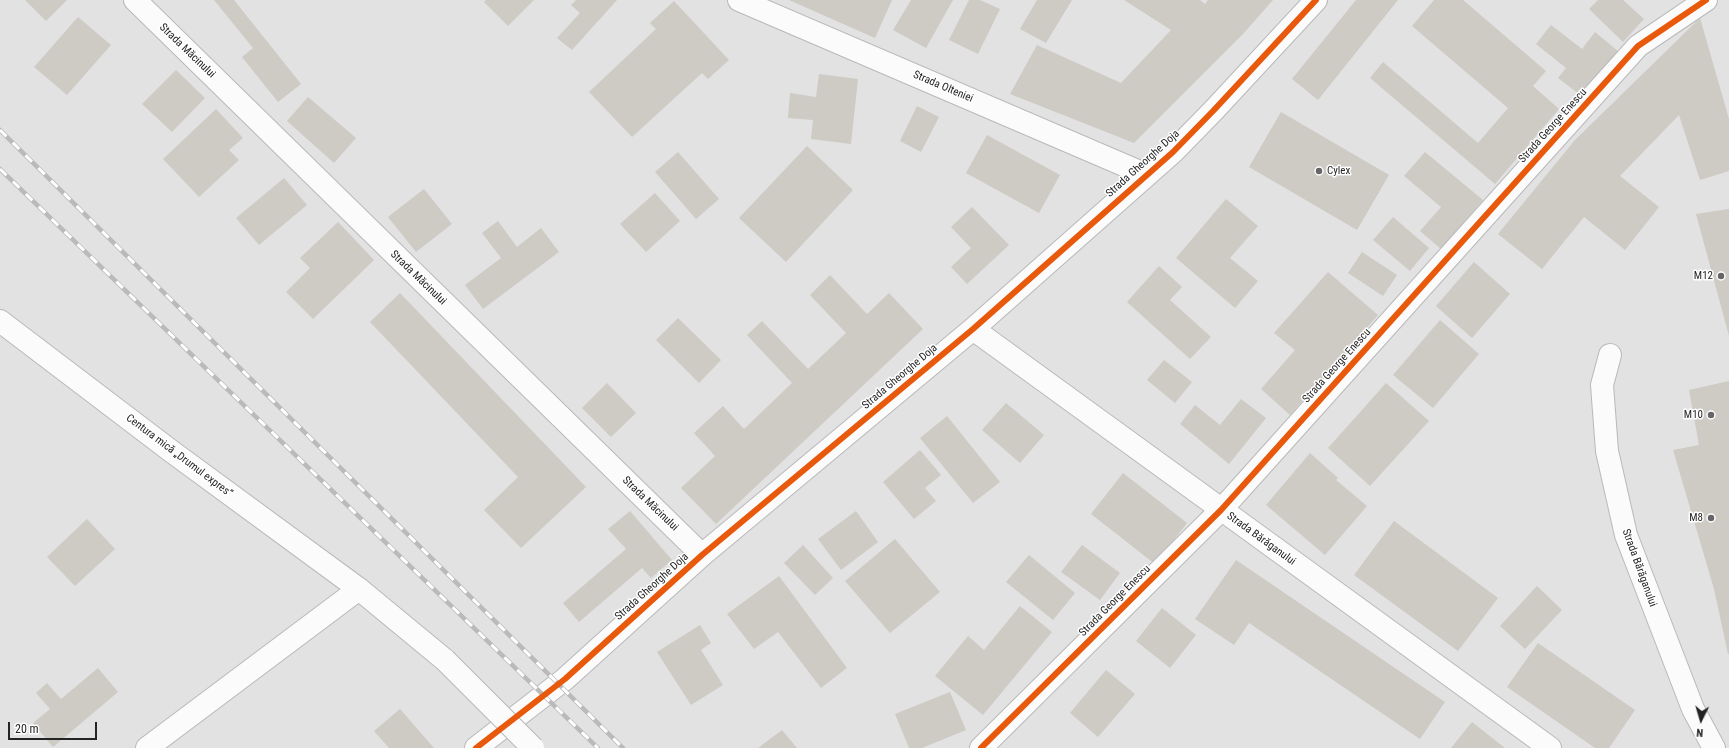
<!DOCTYPE html>
<meta charset="utf-8">
<style>
body{margin:0}
#map{position:relative;width:1729px;height:748px;overflow:hidden;background:#e2e2e3;font-family:"Roboto Condensed",sans-serif}
canvas{display:block}
.north{position:absolute;left:1681px;top:700px;width:40px;height:40px;-webkit-text-stroke:3px #fff;paint-order:stroke;rotate:185deg;font-size:11px;font-weight:700;line-height:16px;text-align:center;color:#242425}
.north::after{content:'';display:block;margin:auto;width:14px;height:18px;background:#242425;clip-path:polygon(50% 0,100% 100%,50% 72%,0 100%)}
.scale{position:absolute;left:8px;top:722px;width:89px;height:18px;box-sizing:border-box;border:2px solid #242425;border-top:0;padding-left:5px;font-size:12px;line-height:14px;white-space:nowrap;color:#242425;-webkit-text-stroke:3px #fff;paint-order:stroke}
</style>
<div id="map">
<canvas width="1729" height="748"></canvas>
<div class="north">N</div>
<div class="scale">20 m</div>
</div>
<script>
const ctx = document.querySelector('canvas').getContext('2d');
ctx.lineJoin = 'round';
function fill(path, color) { ctx.fillStyle = color; ctx.fill(path, 'evenodd'); }
const toPath = rows => new Path2D(rows.map(r => 'M' + r).join(''));
function stroke(path, color, width, dash) { ctx.strokeStyle = color; ctx.lineWidth = width; ctx.lineCap = dash ? 'butt' : 'round'; ctx.setLineDash(dash || []); ctx.stroke(path); }
function drawText(font, color, halo, rows, align = 'center') {
  ctx.font = font + ' "Roboto Condensed",sans-serif'; ctx.lineWidth = 3; ctx.setLineDash([]); ctx.textBaseline = 'middle'; ctx.strokeStyle = halo; ctx.fillStyle = color; for (const [text, x, y, turn = 0] of rows) {
    ctx.save(); ctx.translate(x, y); ctx.rotate((+turn || 0) * Math.PI / 180); ctx.textAlign = isNaN(turn) ? turn : align; if (halo) ctx.strokeText(text, 0, 0); ctx.fillText(text, 0, 0); ctx.restore();
  }
}
const building = toPath([
 [25,0,67,0,46,21],
 [214,0,234,0,301,84,278,102,242,57,253,48],
 [486,0,534,0,508,26,484,2],
 [576,0,617,0,572,50,557,38,580,13,571,5],
 [789,0,892,0,875,38],
 [911,0,953,0,926,48,893,30],
 [969,0,980,0,1000,9,978,54,949,40],
 [1037,0,1072,0,1046,43,1020,29],
 [1124,0,1200,0,1205,4,1208,0,1273,0,1243,34,1134,143,1010,94,1037,45,1121,83,1171,30],
 [1356,0,1398,0,1318,100,1292,79],
 [1434,0,1463,0,1546,71,1533,86,1559,109,1495,184,1370,78,1383,62,1478,143,1508,108,1412,26],
 [1598,0,1623,0,1644,19,1623,42,1589,9],
 [674,1,729,60,708,79,702,73,632,137,589,92,656,29,650,23],
 [78,17,111,45,67,95,34,67],
 [1700,18,1729,119,1729,171,1700,180,1679,115,1620,176,1659,207,1625,250,1584,217,1542,269,1498,234,1575,140],
 [1551,25,1582,49,1595,32,1619,52,1583,97,1558,78,1566,68,1536,44],
 [176,70,205,98,172,132,142,104],
 [819,74,858,79,851,144,811,139,813,120,788,118,790,93,816,97],
 [308,97,356,138,334,163,287,121],
 [917,106,939,117,921,152,900,141],
 [216,109,243,138,229,150,239,160,199,197,163,159],
 [1281,112,1389,175,1357,230,1249,167],
 [987,135,1060,175,1039,213,966,173],
 [807,146,853,190,786,262,739,218],
 [678,152,719,199,696,219,655,172],
 [1425,152,1483,200,1441,249,1420,231,1441,207,1404,176],
 [284,178,307,205,259,245,236,218],
 [424,189,452,224,416,252,388,217],
 [655,193,680,221,646,252,620,224],
 [1226,199,1258,226,1230,258,1258,281,1235,308,1176,258],
 [972,207,1009,245,967,284,951,267,971,248,951,227],
 [1729,209,1729,336,1696,214],
 [1393,217,1429,248,1410,271,1373,240],
 [498,221,517,247,541,228,559,252,483,309,465,285,501,258,482,233],
 [338,222,374,260,313,319,286,292,310,268,300,258],
 [1362,252,1397,275,1383,296,1348,273],
 [1474,262,1510,294,1472,338,1436,306],
 [1159,266,1182,287,1170,300,1211,337,1190,359,1127,302],
 [1328,272,1378,315,1290,415,1261,389,1295,350,1274,333],
 [830,275,867,314,889,293,923,329,716,524,681,488,715,456,694,433,723,406,744,429,792,383,747,335,762,321,808,369,846,333,810,295],
 [400,293,586,487,521,548,484,510,518,477,370,322],
 [678,318,721,360,699,383,656,340],
 [1440,320,1479,354,1433,408,1393,375],
 [1164,360,1192,382,1175,403,1147,380],
 [1729,381,1729,654,1728,654,1714,589,1673,450,1699,445,1689,390],
 [607,383,636,413,611,437,582,408],
 [1386,383,1429,421,1370,486,1328,448],
 [1241,399,1266,418,1229,464,1180,424,1195,405,1220,425],
 [1006,403,1044,435,1020,463,982,430],
 [947,416,1000,482,973,503,920,438],
 [920,450,941,475,925,488,936,501,914,519,883,482],
 [1310,453,1338,478,1336,480,1367,506,1325,555,1266,505],
 [1123,473,1187,523,1155,564,1091,514],
 [630,511,672,560,651,578,642,568,579,622,563,603,626,549,608,529],
 [856,511,878,542,841,570,818,539],
 [87,519,115,549,75,586,47,557],
 [1394,521,1498,598,1458,651,1354,575],
 [895,539,940,592,890,633,845,581],
 [803,545,833,578,815,595,784,563],
 [1082,545,1120,573,1100,600,1061,572],
 [1029,555,1075,593,1053,620,1006,582],
 [1236,560,1445,702,1420,739,1249,623,1234,645,1195,619],
 [779,576,847,668,821,688,778,632,754,649,727,614],
 [1537,586,1562,610,1525,649,1500,626],
 [1020,606,1052,632,983,715,935,676,968,636,984,650],
 [1162,608,1196,635,1170,668,1136,641],
 [700,625,711,643,701,650,723,685,691,705,657,652],
 [1538,643,1635,710,1609,748,1595,748,1507,687],
 [98,668,118,692,53,747,33,723,50,709,36,693,47,683,61,699],
 [1106,670,1135,694,1098,737,1070,713],
 [950,692,966,730,922,748,909,748,895,714],
 [400,709,434,748,389,748,374,731],
 [1472,722,1505,748,1451,748],
 [782,730,797,748,758,748]
]);
const street = toPath([
 [135,0,702,555],
 [739,0,1147,175],
 [973,329,1550,748],
 [1610,355,1602,385,1607,451,1626,535,1693,709,1714,748],
 [147,748,359,589],
 [476,748,565,679,702,555,973,329,1173,152,1214,110,1316,0],
 [981,748,1221,510,1638,46,1706,0]
]);
const secondary = toPath([
 [0,321,171,451,359,589,445,660]
]);
const rail = toPath([
 [0,130,623,748],
 [0,169,598,748]
]);
const secondaryBridge = toPath([
 [445,660,533,748]
]);
const cycleway = toPath([
 [476,748,565,679,702,555,973,329,1173,152,1214,110,1316,0],
 [981,748,1221,510,1638,46,1706,0]
]);
const markers = [
 [1319,171,4,"#666668"],
 [1721,276,4,"#666668"],
 [1711,415,4,"#666668"],
 [1711,518,4,"#666668"]
];
const streetNames = [
 ["Strada Măcinului",187,51,44],
 ["Strada Olteniei",943,87,23],
 ["Strada George Enescu",1553,126,-48],
 ["Strada Gheorghe Doja",1143,164,-42],
 ["Strada Măcinului",418,278,44],
 ["Strada George Enescu",1337,366,-48],
 ["Strada Gheorghe Doja",900,377,-40],
 ["Centura mică „Drumul expres”",179,456,37],
 ["Strada Măcinului",650,504,44],
 ["Strada Bărăganului",1261,539,36],
 ["Strada Bărăganului",1639,568,70],
 ["Strada Gheorghe Doja",652,587,-42],
 ["Strada George Enescu",1115,601,-45]
];
const poiNames = [
 ["Cylex",1327,171,"left"],
 ["M12",1713,276],
 ["M10",1703,415],
 ["M8",1703,518]
];
fill(building, '#cecac4');
stroke(street, '#b9b9ba', 24);
stroke(secondary, '#b9b9ba', 24);
stroke(street, '#fbfbfb', 22);
stroke(secondary, '#fbfbfb', 22);
stroke(rail, '#bababa', 4.5);
stroke(rail, '#fff', 3, [9]);
stroke(secondaryBridge, '#b9b9ba', 24, []);
stroke(secondaryBridge, '#fbfbfb', 22);
stroke(cycleway, '#e8590c', 6);
for (const [x, y, r, color] of markers) { const dot = new Path2D(); dot.arc(x, y, r, 0, 2 * Math.PI); ctx.fillStyle = color; ctx.fill(dot); stroke(dot, '#fff', 1.5); }
drawText('11px', '#242425', '#fff', streetNames);
drawText('11px', '#242425', '#fff', poiNames, 'right');
</script>
